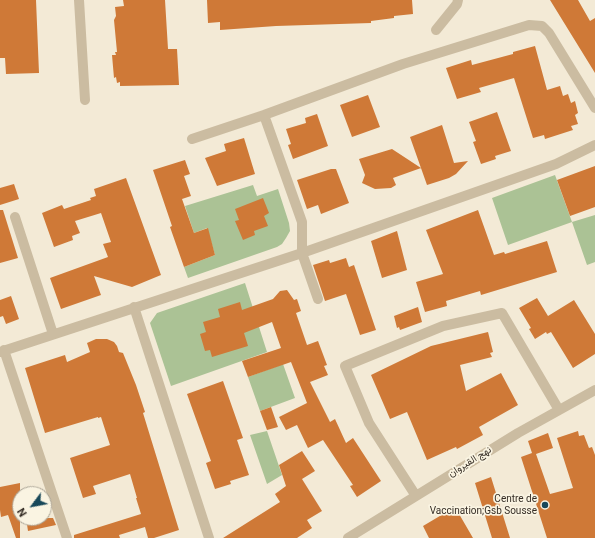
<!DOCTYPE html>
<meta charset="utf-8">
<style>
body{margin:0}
#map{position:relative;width:595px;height:538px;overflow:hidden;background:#f3ead6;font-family:Roboto,sans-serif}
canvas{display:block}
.north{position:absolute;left:12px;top:486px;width:40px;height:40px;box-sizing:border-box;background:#faf4e2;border:1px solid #aba496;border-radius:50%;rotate:238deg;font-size:11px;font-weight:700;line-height:16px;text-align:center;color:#352d25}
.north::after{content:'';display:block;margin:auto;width:14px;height:18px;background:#184859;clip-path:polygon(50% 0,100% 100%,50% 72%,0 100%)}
</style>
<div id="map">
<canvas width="595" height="538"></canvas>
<div class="north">N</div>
</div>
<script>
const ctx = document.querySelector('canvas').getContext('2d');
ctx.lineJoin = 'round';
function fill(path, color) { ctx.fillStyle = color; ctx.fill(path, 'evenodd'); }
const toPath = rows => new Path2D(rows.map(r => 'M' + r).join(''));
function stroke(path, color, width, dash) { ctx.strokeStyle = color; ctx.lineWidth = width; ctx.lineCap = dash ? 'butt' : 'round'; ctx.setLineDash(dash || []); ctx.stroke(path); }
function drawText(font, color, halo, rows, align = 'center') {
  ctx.font = font + ' Roboto,Vazirmatn,sans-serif'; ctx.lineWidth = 3.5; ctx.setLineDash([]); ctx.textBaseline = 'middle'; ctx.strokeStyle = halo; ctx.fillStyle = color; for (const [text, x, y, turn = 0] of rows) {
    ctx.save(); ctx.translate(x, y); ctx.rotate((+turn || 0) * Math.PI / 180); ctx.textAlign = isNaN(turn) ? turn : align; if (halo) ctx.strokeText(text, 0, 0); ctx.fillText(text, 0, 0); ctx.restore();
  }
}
const green = toPath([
 [555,175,572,222,595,215,595,262,587,265,572,222,508,245,492,198],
 [253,185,257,196,278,189,289,223,290,231,286,238,282,244,277,247,188,278,184,267,215,255,207,228,194,233,185,206],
 [245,283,267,352,171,386,150,323,157,313],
 [283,364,295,398,260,411,248,377],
 [267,431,282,475,267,484,250,435]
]);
const building = toPath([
 [0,0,36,0,39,73,6,74,5,58,0,58],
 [123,0,165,0,168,49,177,49,179,85,120,86,120,82,117,83,116,77,114,78,112,55,116,55,115,52,117,52,114,20,116,16,115,7,124,6],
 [207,0,412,0,413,14,394,16,394,18,371,21,371,23,276,26,220,30,220,22,208,23],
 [550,0,578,0,590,21,595,18,595,73],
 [535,46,547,90,560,86,563,96,568,94,571,103,575,101,578,113,575,115,578,124,571,126,573,130,545,139,544,135,533,138,514,78,479,88,481,92,457,99,446,68,471,60,472,65,513,54,513,52],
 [368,95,380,127,352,137,340,105],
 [497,112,511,151,495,156,496,159,481,164,473,142,476,141,469,122],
 [317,114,328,146,293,159,288,145,291,144,286,129,306,123,305,118],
 [442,125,454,163,468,161,456,174,449,178,427,185,410,137],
 [244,138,255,174,217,186,205,158,226,151,224,144],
 [392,149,421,168,393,178,396,185,391,188,375,189,362,183,365,175,359,159],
 [185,160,190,174,184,176,191,196,182,199,194,233,208,228,215,255,184,267,170,227,172,226,153,170],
 [595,166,595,207,570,216,557,180],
 [331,169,336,169,349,203,321,214,318,205,307,209,297,180],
 [126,178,161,275,132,287,94,276,101,295,61,309,50,278,108,257,103,244,111,242,101,213,75,221,80,233,72,236,73,240,54,247,42,213,62,205,64,209,91,200,90,198,96,196,94,189],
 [14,184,19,199,0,205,0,188],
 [263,198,269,213,264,216,268,226,254,231,255,235,243,240,235,221,239,220,235,209],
 [0,210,3,210,18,258,0,263],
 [478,210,494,255,504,252,505,254,547,241,557,272,481,295,480,291,446,301,447,306,425,312,416,282,443,274,426,230],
 [397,231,407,270,382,278,371,241],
 [346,258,349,267,354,265,376,330,360,335,346,294,325,301,313,265,329,260,330,263],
 [287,290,294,300,297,299,301,311,296,313,307,345,318,341,327,365,324,366,328,375,310,382,330,422,335,419,346,443,353,438,381,481,357,497,350,486,353,485,323,440,308,448,297,425,286,430,279,417,307,403,291,362,248,377,242,361,281,348,272,322,244,333,248,346,212,357,210,350,205,351,200,334,206,332,203,322,220,317,218,309,240,302,242,310,273,299,280,291],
 [11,296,19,319,6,324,3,316,0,317,0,300],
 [537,298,548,316,574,300,595,334,595,354,573,368,551,332,547,334,546,332,535,339,529,329,531,328,519,308],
 [418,307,422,322,400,330,399,327,397,328,394,316],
 [488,332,493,352,490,353,492,357,460,365,466,391,501,373,518,405,479,427,483,435,457,449,456,447,427,460,407,412,390,419,371,375,431,346],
 [96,339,107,339,114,342,117,346,119,352,123,353,136,385,145,412,143,413,179,530,154,538,148,538,145,527,119,535,120,538,74,538,74,535,141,514,136,498,137,498,130,474,93,486,96,494,83,498,70,458,110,445,101,417,98,418,98,417,45,433,25,368,65,355,67,362,90,352,87,343],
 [223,381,243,438,237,440,249,475,230,481,231,484,215,489,206,463,211,461,187,394],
 [271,407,278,427,267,430,260,411],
 [578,431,579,436,584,435,589,448,592,447,595,455,595,538,547,538,521,457,532,453,528,441,548,433,553,448,536,454,550,494,573,488,557,438],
 [302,451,315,471,302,479,322,511,307,520,312,528,297,538,223,538,280,502,275,494,286,486,279,465],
 [491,477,510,538,492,538,475,483],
 [20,483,20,538,16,538,8,515,1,517,0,510,0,487],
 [455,507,473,538,429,538,423,526],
 [26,518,53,518,56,525,28,531]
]);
const minor = toPath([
 [79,0,85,100],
 [436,30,457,4,458,0],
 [264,115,302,222,302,253,318,299],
 [192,139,264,115,403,64,529,25,542,26,549,33,595,108],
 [15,217,53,334],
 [134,307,209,538],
 [4,350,67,538],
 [0,352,302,253,556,164,595,145],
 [416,496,369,423,345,366,443,326,502,313,559,410],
 [348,538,518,433,595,390]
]);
const markers = [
 [545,505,4,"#184859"]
];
const streetNames = [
 ["نهج القيروان",470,462,-32]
];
const poiNames = [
 ["Centre de",537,499],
 ["Vaccination;Gsb Sousse",537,511]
];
fill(green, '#abc295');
fill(building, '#cf7937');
stroke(minor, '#cbbca1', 10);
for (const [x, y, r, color] of markers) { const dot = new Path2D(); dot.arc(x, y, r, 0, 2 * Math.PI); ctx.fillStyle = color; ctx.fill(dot); stroke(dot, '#faf4e2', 1.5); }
drawText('10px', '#352d25', '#faf4e2', streetNames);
drawText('10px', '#352d25', '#faf4e2', poiNames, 'right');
</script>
